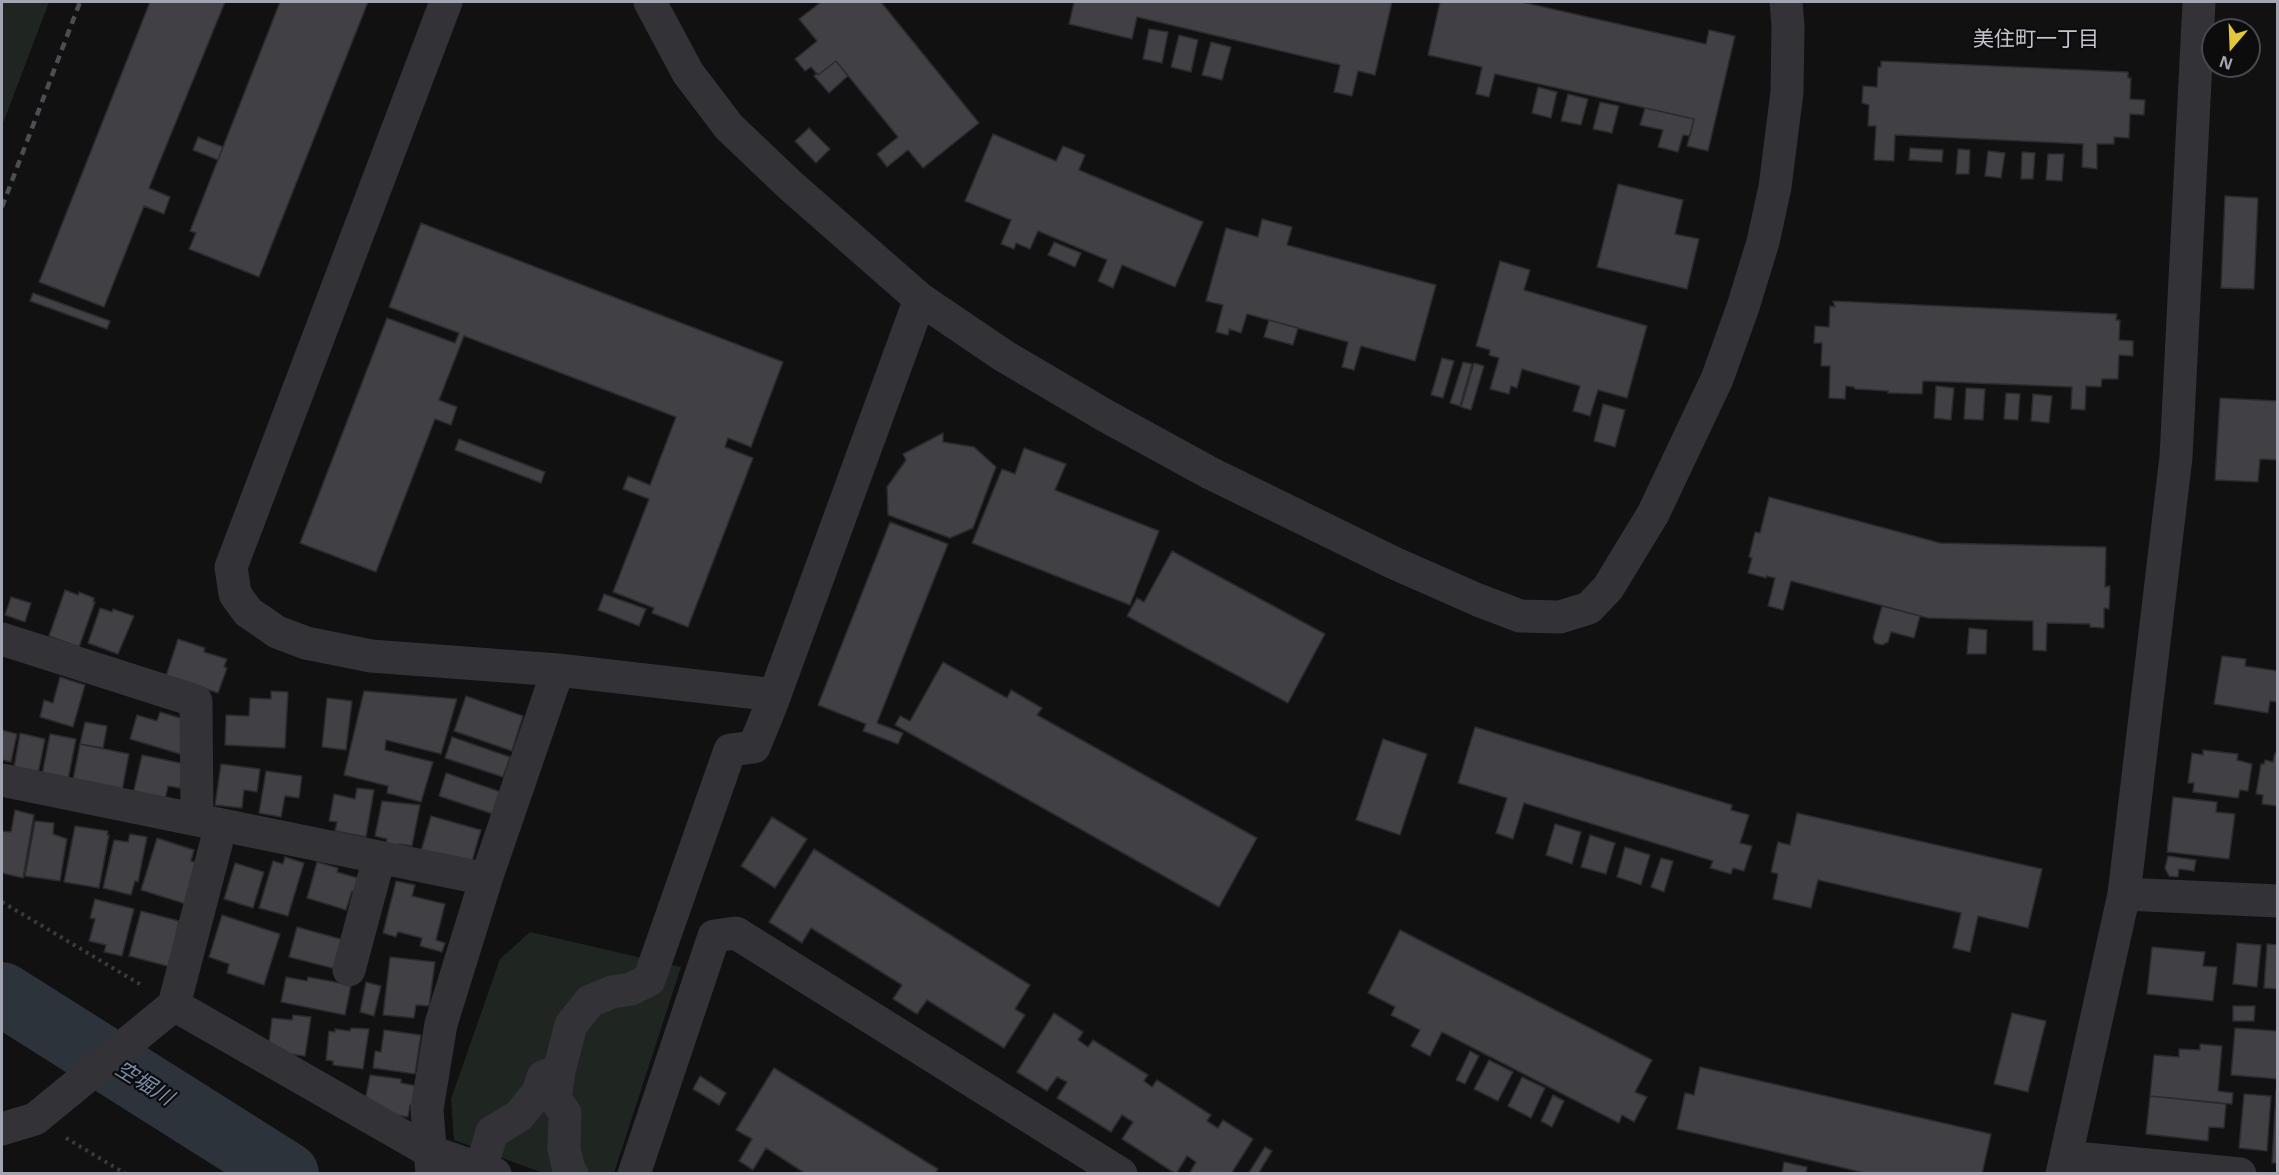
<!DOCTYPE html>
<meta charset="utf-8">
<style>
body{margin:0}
#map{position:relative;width:2279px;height:1175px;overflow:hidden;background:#111112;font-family:"Noto Sans",sans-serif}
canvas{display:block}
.frame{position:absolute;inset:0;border:3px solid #a3a5b2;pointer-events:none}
.north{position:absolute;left:2201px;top:18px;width:60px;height:60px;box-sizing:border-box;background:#0c0c0d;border:2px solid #48494f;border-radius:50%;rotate:199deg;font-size:16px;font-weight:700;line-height:24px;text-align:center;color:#a3a5b2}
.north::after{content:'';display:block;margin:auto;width:21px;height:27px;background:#e2c739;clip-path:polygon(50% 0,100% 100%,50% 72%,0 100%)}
</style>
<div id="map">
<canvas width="2279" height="1175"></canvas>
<div class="frame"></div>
<div class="north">N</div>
</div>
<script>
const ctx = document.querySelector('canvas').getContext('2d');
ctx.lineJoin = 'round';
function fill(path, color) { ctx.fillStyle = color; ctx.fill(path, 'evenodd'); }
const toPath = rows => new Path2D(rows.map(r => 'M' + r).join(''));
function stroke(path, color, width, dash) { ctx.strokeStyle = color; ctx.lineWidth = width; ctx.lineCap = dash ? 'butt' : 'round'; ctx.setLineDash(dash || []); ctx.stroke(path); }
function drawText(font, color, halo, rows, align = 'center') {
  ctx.font = font + ' "Noto Sans","Noto Sans JP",sans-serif'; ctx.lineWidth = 4.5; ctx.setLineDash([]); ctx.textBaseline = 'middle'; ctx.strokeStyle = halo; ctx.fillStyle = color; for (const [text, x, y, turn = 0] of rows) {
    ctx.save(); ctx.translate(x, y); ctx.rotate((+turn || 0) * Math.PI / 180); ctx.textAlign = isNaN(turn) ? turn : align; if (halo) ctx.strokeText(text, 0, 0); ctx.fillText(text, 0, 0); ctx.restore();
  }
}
const green = toPath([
 [2,2,49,2,2,126],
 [530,932,681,967,614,1173,543,1173,454,1140,451,1099,500,959]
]);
const river = toPath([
 [2,994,287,1174]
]);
const building = toPath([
 [150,2,225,2,149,188,170,197,164,214,144,206,104,307,39,282,150,2],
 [280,2,368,2,259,277,189,249,196,233,190,231,280,2],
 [821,2,881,2,979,123,923,168,908,150,887,167,877,154,898,137,836,61,818,75,811,67,805,71,795,59,817,41,799,19,821,2],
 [1074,2,1392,2,1375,75,1358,71,1352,96,1334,92,1340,65,1137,17,1132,39,1069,24,1074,2],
 [1440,2,1522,2,1706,44,1709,30,1735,36,1708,151,1687,146,1694,119,1495,74,1489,97,1476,94,1482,67,1428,55,1440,2],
 [1149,29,1168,32,1162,63,1143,59,1149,29],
 [1179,35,1198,40,1191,72,1171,67,1179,35],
 [1211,42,1231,47,1222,80,1202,75,1211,42],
 [836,61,848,76,829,93,814,76,817,73,818,75,836,61],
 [1881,61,2128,72,2128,78,2131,78,2130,99,2145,100,2144,115,2130,114,2129,138,2114,137,2114,144,2097,144,2097,169,2082,167,2083,144,1895,135,1894,161,1874,160,1876,126,1868,126,1869,105,1862,103,1863,86,1877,87,1878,67,1881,67,1881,61],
 [1538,87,1557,92,1551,118,1532,113,1538,87],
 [1568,94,1588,99,1581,125,1561,121,1568,94],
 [1600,102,1619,106,1612,133,1593,129,1600,102],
 [1645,108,1694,119,1690,136,1683,135,1678,152,1658,147,1663,130,1640,125,1645,108],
 [809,128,830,149,816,163,795,141,809,128],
 [993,134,1056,161,1063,146,1085,155,1079,170,1203,222,1175,287,1122,265,1113,288,1098,281,1107,260,1038,231,1030,249,1016,243,1014,249,1001,244,1011,220,965,201,993,134],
 [198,137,223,147,218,160,193,150,198,137],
 [1910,148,1943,150,1942,162,1909,160,1910,148],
 [1958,149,1970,150,1969,174,1956,174,1958,149],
 [1988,151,2005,153,2001,178,1985,176,1988,151],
 [2022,152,2035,153,2033,179,2021,179,2022,152],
 [2048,154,2064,154,2062,181,2046,180,2048,154],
 [1618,184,1683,200,1675,234,1699,239,1687,289,1597,267,1618,184],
 [2225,196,2258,198,2254,289,2221,288,2225,196],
 [1262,219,1292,227,1287,245,1436,285,1415,361,1361,346,1354,370,1342,367,1348,342,1247,314,1241,333,1229,329,1228,335,1216,332,1223,305,1206,301,1226,228,1258,237,1262,219],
 [421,223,783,362,751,447,728,438,725,447,753,458,688,627,652,613,654,608,613,592,649,499,623,489,628,476,650,485,676,417,464,336,439,400,457,407,451,425,435,419,376,572,300,543,387,318,455,343,459,333,389,307,421,223],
 [1054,242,1081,253,1075,267,1048,255,1054,242],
 [1500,261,1530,270,1524,290,1647,326,1627,398,1598,390,1590,416,1573,411,1580,386,1522,369,1517,388,1511,386,1509,394,1490,389,1499,358,1489,355,1490,350,1476,346,1500,261],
 [33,293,110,321,107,329,30,301,33,293],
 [1833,301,2117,314,2116,320,2120,320,2119,340,2133,341,2133,356,2119,355,2118,379,2102,379,2101,387,2086,386,2085,410,2071,409,2072,387,1923,381,1922,394,1888,393,1888,391,1855,389,1854,387,1846,386,1845,399,1829,398,1830,366,1821,366,1822,343,1814,343,1815,326,1829,327,1830,306,1835,307,1833,301],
 [1269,320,1298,328,1293,345,1264,337,1269,320],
 [1442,358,1454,361,1443,398,1431,395,1442,358],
 [1463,362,1472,364,1460,406,1450,403,1463,362],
 [1474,363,1484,366,1471,410,1461,407,1474,363],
 [1936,386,1954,388,1951,420,1934,418,1936,386],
 [1966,388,1985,389,1983,420,1964,419,1966,388],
 [2006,393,2020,394,2018,420,2004,419,2006,393],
 [2033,394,2052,396,2049,423,2031,421,2033,394],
 [2220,398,2278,401,2278,460,2260,459,2258,482,2215,480,2220,398],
 [1603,404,1625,410,1615,447,1594,441,1603,404],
 [943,433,943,442,974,447,996,467,973,528,950,538,888,515,887,487,906,460,903,454,943,433],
 [459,439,545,472,541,483,455,450,459,439],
 [1024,448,1066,464,1055,490,1159,531,1130,605,972,543,1002,469,1015,474,1024,448],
 [1769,497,1940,543,2106,547,2105,587,2110,586,2109,609,2104,608,2104,628,2090,627,2090,624,2047,623,2046,651,2033,650,2033,621,1928,618,1791,581,1783,610,1768,606,1775,578,1766,576,1766,578,1748,573,1752,558,1749,557,1755,532,1760,533,1769,497],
 [890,522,948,544,877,723,903,733,898,744,863,731,866,724,818,705,890,522],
 [1172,551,1325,634,1288,703,1127,616,1137,598,1144,602,1172,551],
 [65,590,78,595,79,592,94,598,93,602,95,602,79,647,49,636,65,590],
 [604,594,646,609,639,626,598,610,604,594],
 [11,597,31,603,25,622,5,615,11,597],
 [1882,606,1920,616,1914,638,1891,632,1888,642,1882,645,1875,643,1873,638,1882,606],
 [100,608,112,612,113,609,134,616,118,654,88,643,100,608],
 [1969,628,1987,630,1986,654,1967,654,1969,628],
 [178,639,205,648,204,652,227,659,224,667,227,668,218,693,166,676,178,639],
 [2222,656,2246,659,2245,666,2278,671,2278,702,2270,701,2268,713,2214,704,2222,656],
 [943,662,1007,698,1011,690,1042,708,1037,715,1257,838,1219,907,895,725,900,716,910,721,943,662],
 [60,677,85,685,73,727,40,717,44,700,53,703,60,677],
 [271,691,288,692,285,748,225,745,226,715,249,716,250,698,271,699,271,691],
 [364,691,457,699,441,754,386,740,385,750,433,762,421,802,387,793,388,786,344,775,364,691],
 [466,696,523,716,512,751,454,731,466,696],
 [327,698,352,701,346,750,322,747,327,698],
 [160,712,190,721,180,754,130,739,137,715,157,721,160,712],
 [85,722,107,726,103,748,80,744,85,722],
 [1475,727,1732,805,1731,810,1749,815,1740,843,1752,846,1744,871,1733,868,1731,874,1710,868,1713,861,1524,803,1513,839,1496,833,1507,798,1458,783,1475,727],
 [2,730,17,734,11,762,2,760,2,730],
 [20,733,45,739,36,784,12,779,20,733],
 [50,734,76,739,66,790,40,785,50,734],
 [452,737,510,757,503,777,445,758,452,737],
 [1383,739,1427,754,1400,835,1356,820,1383,739],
 [80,744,129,754,122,791,71,790,80,744],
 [2203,750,2238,754,2237,760,2252,764,2248,791,2240,790,2238,798,2193,792,2194,783,2188,783,2192,753,2203,755,2203,750],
 [2275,753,2278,754,2278,806,2262,804,2263,795,2256,794,2261,764,2264,764,2265,760,2273,762,2275,753],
 [142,755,185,764,180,788,168,786,165,800,133,794,142,755],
 [221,764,260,769,257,792,244,790,242,808,215,805,221,764],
 [266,771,302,776,299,798,285,796,281,817,259,813,266,771],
 [446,773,501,792,493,814,439,796,446,773],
 [357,788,374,790,366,837,335,831,337,822,329,821,334,794,355,799,357,788],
 [2173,797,2217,802,2216,812,2235,814,2229,859,2167,852,2173,797],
 [382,801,420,805,412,846,399,844,398,847,386,844,387,839,375,836,382,801],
 [15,810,34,815,23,878,2,873,2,831,11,832,15,810],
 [1797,813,2042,869,2028,928,1978,916,1970,952,1953,948,1961,913,1818,880,1811,908,1773,899,1778,874,1771,872,1778,842,1790,845,1797,813],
 [431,816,481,830,471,865,421,851,431,816],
 [772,817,807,839,775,888,741,866,772,817],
 [35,821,54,823,53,834,67,839,60,881,25,876,35,821],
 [1555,824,1581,832,1572,864,1546,855,1555,824],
 [75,826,108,831,107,835,109,835,99,888,64,882,75,826],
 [130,834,147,837,138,882,135,881,131,895,103,888,114,840,128,842,130,834],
 [1590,835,1615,843,1606,874,1581,867,1590,835],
 [157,838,194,850,191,861,203,865,186,904,141,890,157,838],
 [1625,847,1650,855,1641,885,1617,877,1625,847],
 [814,849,1030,985,1015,1009,1025,1015,1004,1048,927,1000,917,1014,893,999,902,985,811,928,802,943,769,922,814,849],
 [2168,856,2196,860,2194,871,2179,869,2178,877,2169,876,2165,868,2168,856],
 [285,857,304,863,288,916,259,908,273,861,283,864,285,857],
 [1661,858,1673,861,1664,892,1651,887,1661,858],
 [317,862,338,868,337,872,361,879,356,893,352,891,346,910,307,898,317,862],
 [235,863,264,872,253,908,224,899,235,863],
 [396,881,415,885,412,896,445,904,436,940,445,943,442,952,420,946,422,938,398,932,396,937,383,933,396,881],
 [95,899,134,909,122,956,104,952,106,945,89,941,95,919,90,918,95,899],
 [141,911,179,921,171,967,129,956,141,911],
 [222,915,280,934,264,985,227,973,229,964,209,957,222,915],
 [297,927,344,940,336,969,289,957,297,927],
 [1400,930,1652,1060,1635,1092,1647,1097,1634,1122,1622,1115,1619,1123,1442,1032,1430,1056,1411,1046,1420,1030,1391,1015,1395,1007,1368,993,1400,930],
 [2237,943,2261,945,2257,987,2233,984,2237,943],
 [2267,944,2278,945,2278,989,2264,988,2267,944],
 [2152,947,2205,952,2203,966,2217,967,2213,1001,2147,994,2152,947],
 [390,957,435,962,429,1006,416,1005,414,1018,383,1015,390,957],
 [286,977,307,981,308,977,351,985,345,1015,281,1002,286,977],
 [366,982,381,986,374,1016,360,1012,366,982],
 [2233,1006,2255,1006,2254,1021,2233,1021,2233,1006],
 [1054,1013,1083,1032,1078,1040,1088,1047,1093,1040,1148,1075,1144,1081,1152,1087,1157,1080,1211,1115,1207,1121,1218,1128,1223,1120,1253,1139,1231,1174,1189,1174,1196,1162,1187,1156,1176,1174,1122,1139,1133,1122,1122,1115,1111,1132,1057,1098,1067,1082,1057,1077,1047,1091,1017,1072,1054,1013],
 [2012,1013,2046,1021,2028,1092,1994,1084,2012,1013],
 [293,1015,311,1017,305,1056,268,1051,272,1018,292,1020,293,1015],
 [351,1028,369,1029,363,1069,333,1065,333,1061,326,1060,329,1031,335,1032,335,1029,350,1031,351,1028],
 [2235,1028,2278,1031,2278,1079,2231,1075,2235,1028],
 [384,1030,421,1035,415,1074,373,1068,375,1051,381,1052,384,1030],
 [2200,1044,2222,1046,2218,1091,2233,1093,2232,1104,2150,1096,2154,1055,2179,1057,2179,1049,2200,1050,2200,1044],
 [1470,1051,1479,1056,1465,1084,1456,1080,1470,1051],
 [1489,1060,1513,1072,1498,1101,1474,1089,1489,1060],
 [1700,1067,1991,1134,1982,1174,1869,1174,1677,1129,1685,1093,1694,1095,1700,1067],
 [774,1068,938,1169,935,1174,806,1174,766,1148,753,1170,739,1161,752,1139,736,1130,774,1068],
 [370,1075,401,1079,401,1083,417,1086,414,1106,410,1105,408,1117,369,1111,364,1106,370,1075],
 [700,1076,726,1093,719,1105,693,1089,700,1076],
 [1522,1077,1545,1088,1531,1118,1508,1106,1522,1077],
 [2276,1090,2278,1090,2278,1163,2272,1163,2276,1090],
 [2244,1094,2271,1096,2267,1151,2239,1148,2244,1094],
 [1553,1095,1564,1101,1552,1127,1541,1121,1553,1095],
 [2150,1096,2226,1104,2224,1128,2209,1127,2208,1141,2146,1134,2150,1096],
 [1265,1147,1272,1151,1258,1174,1248,1174,1265,1147],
 [1784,1162,1807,1167,1806,1174,1782,1174,1784,1162]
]);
const path = toPath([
 [2,902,143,986],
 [66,1138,126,1174]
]);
const minor = toPath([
 [650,2,688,73,729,127,791,186,920,299,1004,356,1106,416,1210,473,1394,563,1478,600,1520,616,1560,617,1589,608,1608,588,1653,514,1717,379,1743,307,1763,242,1775,187,1787,92,1788,26,1786,2],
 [2,639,196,701,197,819],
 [558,670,775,695],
 [2,780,486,879],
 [2124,894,2278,901],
 [349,970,379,858],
 [174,1005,429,1151,495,1174],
 [559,1071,555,1099,565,1113,564,1149,569,1171,572,1174],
 [2,1129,35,1119,174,1005,221,825],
 [2066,1157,2240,1174],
 [481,1168,492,1132,519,1116,538,1092,543,1077,559,1071,571,1025,590,1001,612,992,631,989,649,980,730,750,754,747,770,708,920,299],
 [432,1174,427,1109,441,1024,486,879,558,670,371,656,306,643,277,632,248,612,235,594,231,567,446,2],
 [634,1174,714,936,736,933,1121,1174],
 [2062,1174,2124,894,2176,457,2199,2]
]);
const rail = toPath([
 [2,207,80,2]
]);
const neighbourhoodNames = [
 ["美住町一丁目",2036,40]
];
const waterNames = [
 ["空堀川",144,1084,32]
];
fill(green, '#1f2621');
stroke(river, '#2d333b', 64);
fill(building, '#404045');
stroke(building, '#2b2b2e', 1.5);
stroke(path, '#3a3b3f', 4, [3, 4.5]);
stroke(minor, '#323237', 33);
stroke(rail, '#4d4e53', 4.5, [8, 6]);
drawText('21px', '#c4c4ce', '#0c0c0d', neighbourhoodNames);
drawText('italic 21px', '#7c8cab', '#0c0c0d', waterNames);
</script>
